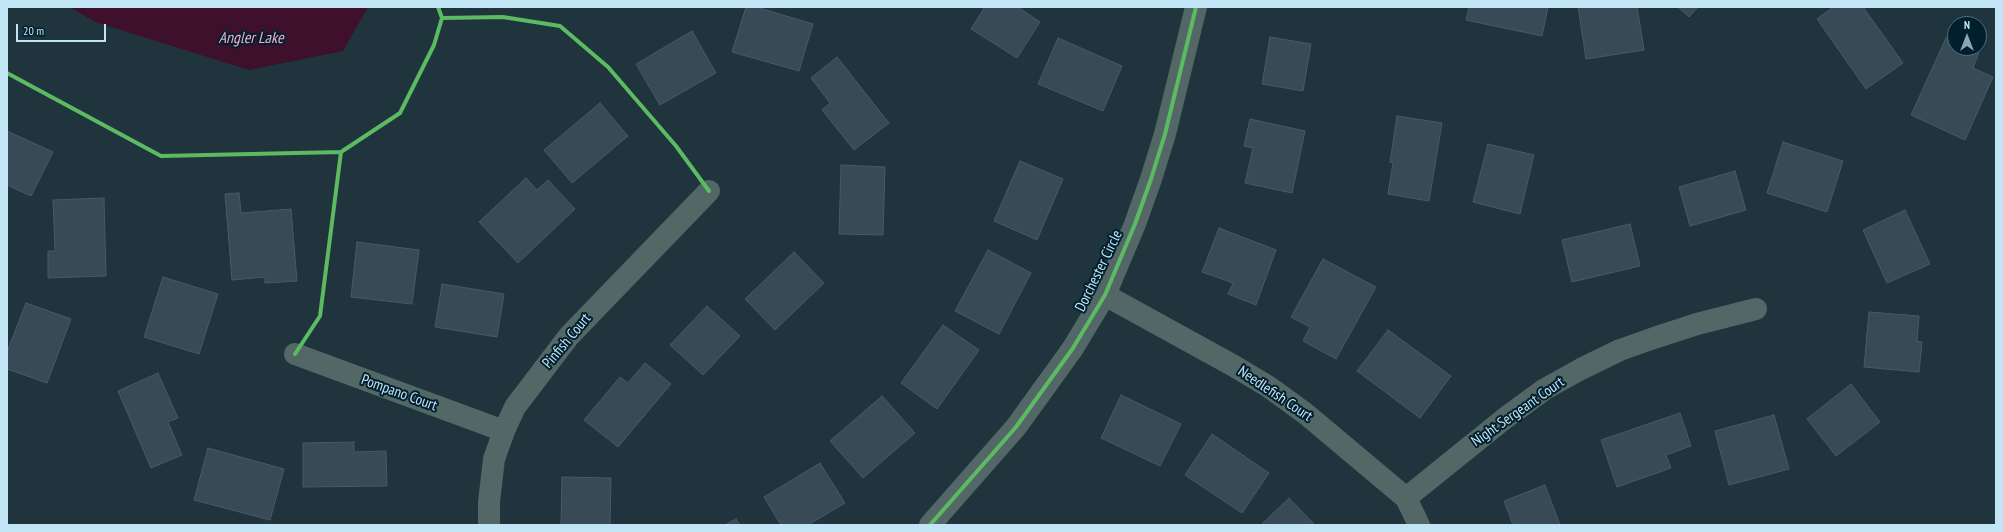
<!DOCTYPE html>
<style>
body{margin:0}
#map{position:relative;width:2003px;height:532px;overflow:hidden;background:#1f343c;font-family:"PT Sans Narrow",sans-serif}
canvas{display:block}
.frame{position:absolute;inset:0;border:8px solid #c2e5f6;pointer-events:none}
.north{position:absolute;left:1947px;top:16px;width:40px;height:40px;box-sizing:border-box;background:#011f2c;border:1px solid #4e6e7d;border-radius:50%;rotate:0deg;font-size:11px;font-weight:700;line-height:16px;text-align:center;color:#c2e5f6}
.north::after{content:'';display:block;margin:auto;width:14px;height:18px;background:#89a7b5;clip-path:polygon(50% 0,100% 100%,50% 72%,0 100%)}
.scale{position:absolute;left:16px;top:24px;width:90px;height:18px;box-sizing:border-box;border:2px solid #c2e5f6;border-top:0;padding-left:5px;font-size:12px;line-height:14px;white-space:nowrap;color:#c2e5f6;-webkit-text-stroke:3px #011f2c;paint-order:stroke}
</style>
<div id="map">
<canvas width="2003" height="532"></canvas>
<div class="frame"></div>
<div class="north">N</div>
<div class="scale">20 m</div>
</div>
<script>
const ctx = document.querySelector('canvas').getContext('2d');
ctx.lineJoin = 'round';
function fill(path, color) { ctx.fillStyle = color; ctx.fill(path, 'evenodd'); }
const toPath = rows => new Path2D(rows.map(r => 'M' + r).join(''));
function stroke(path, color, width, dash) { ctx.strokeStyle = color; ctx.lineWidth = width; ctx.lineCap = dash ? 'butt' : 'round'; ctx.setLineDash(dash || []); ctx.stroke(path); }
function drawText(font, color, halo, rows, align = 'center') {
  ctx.font = font + ' "PT Sans Narrow",sans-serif'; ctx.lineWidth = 4; ctx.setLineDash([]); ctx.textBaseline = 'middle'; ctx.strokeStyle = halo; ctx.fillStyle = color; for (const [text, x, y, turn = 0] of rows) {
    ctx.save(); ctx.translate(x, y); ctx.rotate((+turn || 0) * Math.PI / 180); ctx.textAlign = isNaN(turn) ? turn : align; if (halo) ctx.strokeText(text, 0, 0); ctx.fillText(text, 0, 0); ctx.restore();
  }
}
const water = toPath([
 [70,7,368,7,343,51,249,70,95,22]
]);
const building = toPath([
 [746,7,756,7,813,24,799,71,732,52,746,7],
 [985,7,1018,7,1040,22,1017,58,971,29,985,7],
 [1469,7,1548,7,1542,36,1466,20,1469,7],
 [1578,7,1637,7,1644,50,1586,59,1578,7],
 [1678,7,1698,7,1689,17,1678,7],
 [1833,7,1863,7,1903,63,1866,89,1817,19,1833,7],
 [692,31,716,73,660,105,636,64,692,31],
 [1270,37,1311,44,1303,91,1262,84,1270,37],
 [1058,38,1122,66,1103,111,1038,84,1058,38],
 [1946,38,1955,42,1955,48,1969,48,1979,53,1973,68,1993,77,1965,140,1911,115,1946,38],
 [837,57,889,123,854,150,822,110,830,103,811,78,837,57],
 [600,103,628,136,572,183,544,150,600,103],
 [1397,116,1442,123,1429,201,1388,194,1393,163,1390,162,1397,116],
 [1250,119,1305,131,1292,193,1245,183,1253,148,1244,146,1250,119],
 [7,131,53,152,31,196,7,185,7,131],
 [1783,142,1843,161,1827,212,1767,193,1783,142],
 [1488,144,1534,155,1520,214,1473,202,1488,144],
 [1020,161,1063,179,1037,240,994,221,1020,161],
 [841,165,885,167,883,235,839,234,841,165],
 [1735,171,1746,210,1690,226,1679,187,1735,171],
 [526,178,537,190,548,180,575,209,518,263,479,222,526,178],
 [239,193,241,213,291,209,297,281,265,283,265,277,232,280,225,194,239,193],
 [104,198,106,276,48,278,48,251,55,251,53,200,104,198],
 [1905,210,1930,264,1887,283,1863,230,1905,210],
 [1630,224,1640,266,1572,282,1562,240,1630,224],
 [1219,228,1276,250,1256,305,1228,294,1233,283,1202,272,1219,228],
 [357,242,419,250,412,304,351,297,357,242],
 [988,250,1031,273,999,334,955,311,988,250],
 [794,252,824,283,775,330,745,299,794,252],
 [1323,259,1376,287,1336,359,1303,341,1310,327,1291,317,1323,259],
 [163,277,218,294,199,354,144,337,163,277],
 [442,284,504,294,497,337,435,327,442,284],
 [26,303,71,319,47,383,7,369,7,352,26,303],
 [707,306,740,336,703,375,670,345,707,306],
 [1869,312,1919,316,1917,341,1922,342,1919,372,1864,367,1869,312],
 [943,325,979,350,937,409,901,383,943,325],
 [1388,330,1451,376,1420,418,1357,371,1388,330],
 [645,363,671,384,618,447,584,420,620,377,628,383,645,363],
 [158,373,178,418,168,422,182,455,151,468,118,391,158,373],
 [1851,384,1880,422,1836,456,1807,419,1851,384],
 [1121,395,1181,424,1160,466,1101,438,1121,395],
 [882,396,915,433,863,478,830,441,882,396],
 [1680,413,1691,446,1666,455,1671,468,1617,487,1601,440,1680,413],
 [1774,415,1789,469,1729,485,1715,431,1774,415],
 [1212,434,1269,473,1242,513,1185,475,1212,434],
 [354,442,354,452,386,451,387,486,303,487,303,443,354,442],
 [208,448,284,469,270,520,194,500,208,448],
 [820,463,845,503,808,525,781,525,764,497,820,463],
 [562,477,611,478,610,525,561,525,562,477],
 [1545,485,1560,525,1513,525,1504,501,1545,485],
 [1289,498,1315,525,1261,525,1289,498],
 [736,519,740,525,725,525,736,519]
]);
const minor = toPath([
 [1105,295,1234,366,1269,387,1306,414,1406,498,1419,525],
 [295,354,504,431],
 [1406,498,1504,419,1545,389,1581,369,1620,350,1654,338,1697,324,1756,309],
 [489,525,489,502,494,459,504,431,515,407,569,336,709,191],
 [930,525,1016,427,1073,348,1105,295,1135,224,1151,179,1165,134,1196,7]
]);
const cycleway = toPath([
 [442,18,503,17,560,26,608,67,676,146,709,191],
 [7,73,161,156,341,152,400,113,434,45,442,18,438,7],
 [295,354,320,316,341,152],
 [930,525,1016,427,1073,348,1105,295,1135,224,1151,179,1165,134,1196,7]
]);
const streetNames = [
 ["Dorchester Circle",1099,271,-64],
 ["Pinfish Court",567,341,-50],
 ["Pompano Court",399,393,20],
 ["Needlefish Court",1275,394,34],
 ["Night Sergeant Court",1518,412,-35]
];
const waterNames = [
 ["Angler Lake",251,38]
];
fill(water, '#3e102c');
fill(building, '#374a56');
stroke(building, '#475a67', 1);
stroke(minor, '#526766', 22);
stroke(cycleway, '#5cba63', 4);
drawText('15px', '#c2e5f6', '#011f2c', streetNames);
drawText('italic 16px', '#f5acce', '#011f2c', waterNames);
</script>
